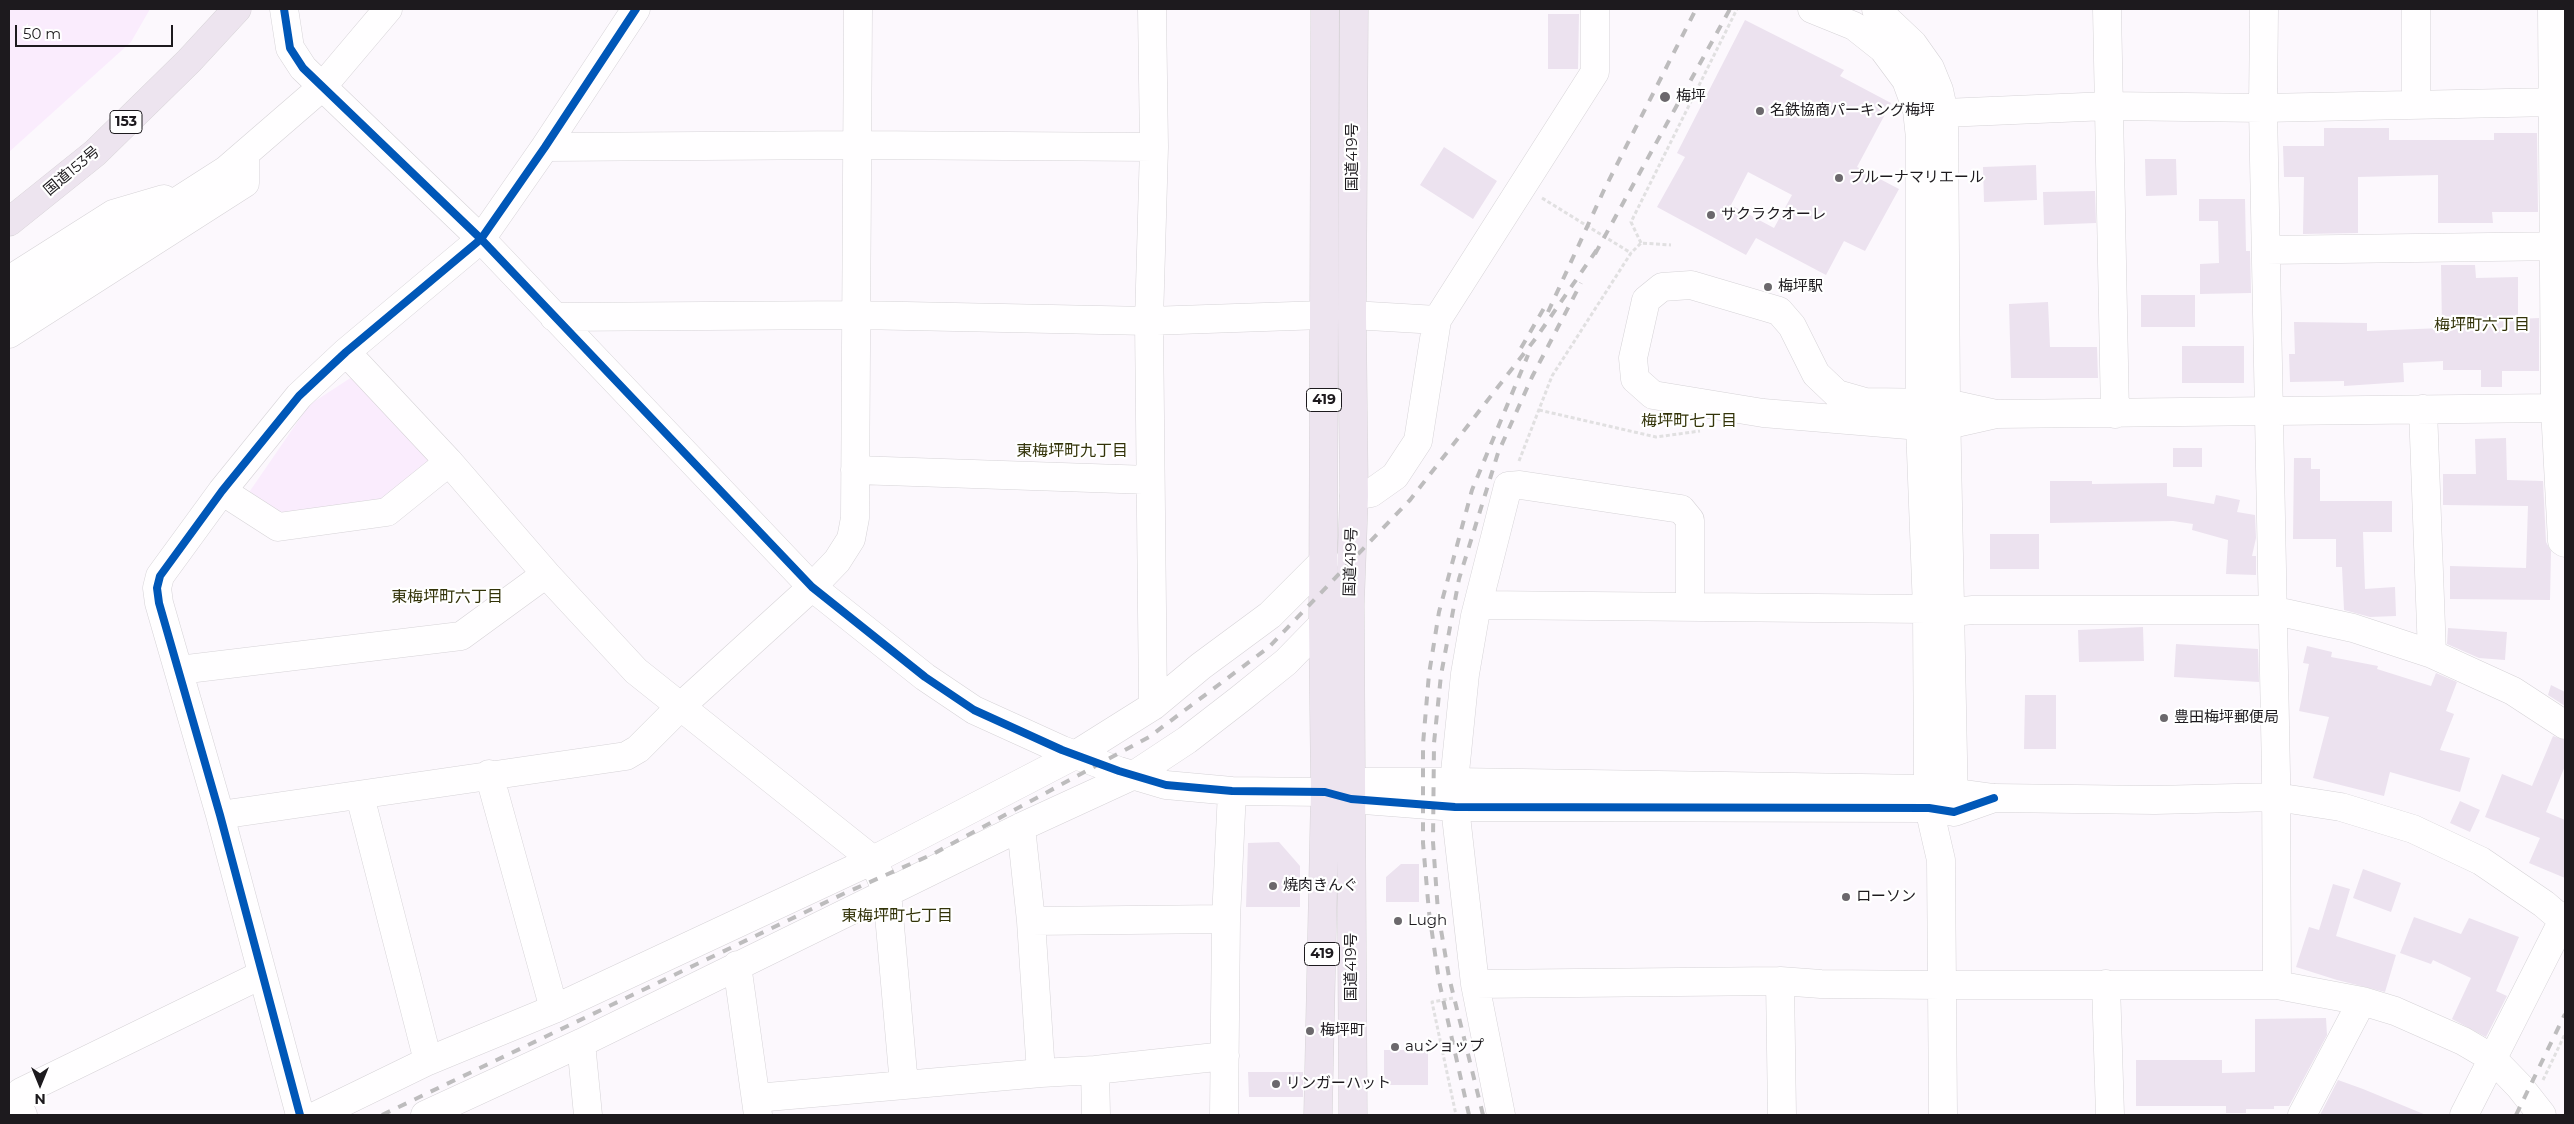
<!DOCTYPE html>
<meta charset="utf-8">
<style>
body{margin:0}
#map{position:relative;width:2574px;height:1124px;overflow:hidden;background:#fcf8fd;font-family:Montserrat,sans-serif}
canvas{display:block}
.frame{position:absolute;inset:0;border:10px solid #1d1a1e;pointer-events:none}
.north{position:absolute;left:15px;top:1059px;width:50px;height:50px;-webkit-text-stroke:4px #fff;paint-order:stroke;rotate:180deg;font-size:14px;font-weight:700;line-height:20px;text-align:center;color:#1d1a1e}
.north::after{content:'';display:block;margin:auto;width:18px;height:22px;background:#1d1a1e;clip-path:polygon(50% 0,100% 100%,50% 72%,0 100%)}
.scale{position:absolute;left:15px;top:25px;width:158px;height:22px;box-sizing:border-box;border:2px solid #1d1a1e;border-top:0;padding-left:6px;font-size:15px;line-height:18px;white-space:nowrap;color:#1d1a1e;-webkit-text-stroke:4px #fff;paint-order:stroke}
</style>
<div id="map">
<canvas width="2574" height="1124"></canvas>
<div class="frame"></div>
<div class="north">N</div>
<div class="scale">50 m</div>
</div>
<script>
const ctx = document.querySelector('canvas').getContext('2d');
ctx.lineJoin = 'round';
function fill(path, color) { ctx.fillStyle = color; ctx.fill(path, 'evenodd'); }
const toPath = rows => new Path2D(rows.map(r => 'M' + r).join(''));
function stroke(path, color, width, dash) { ctx.strokeStyle = color; ctx.lineWidth = width; ctx.lineCap = dash ? 'butt' : 'round'; ctx.setLineDash(dash || []); ctx.stroke(path); }
function drawText(font, color, halo, rows, align = 'center') {
  ctx.font = font + ' Montserrat,"Noto Sans JP",sans-serif'; ctx.lineWidth = 4.5; ctx.setLineDash([]); ctx.textBaseline = 'middle'; ctx.strokeStyle = halo; ctx.fillStyle = color; for (const [text, x, y, turn = 0] of rows) {
    ctx.save(); ctx.translate(x, y); ctx.rotate((+turn || 0) * Math.PI / 180); ctx.textAlign = isNaN(turn) ? turn : align; if (halo) ctx.strokeText(text, 0, 0); ctx.fillText(text, 0, 0); ctx.restore();
  }
}
const green = toPath([
 [9,9,150,9,131,42,9,152],
 [355,375,433,463,389,501,280,521,241,504,309,405]
]);
const building = toPath([
 [1548,14,1579,14,1578,69,1548,69],
 [1745,20,1844,70,1840,76,1891,103,1857,167,1899,189,1865,251,1844,241,1826,275,1756,238,1746,255,1657,207,1685,157,1677,153],
 [1748,172,1792,195,1774,228,1731,205],
 [2324,128,2389,128,2389,140,2494,140,2494,133,2537,133,2538,212,2492,212,2493,223,2438,223,2438,175,2358,177,2358,233,2303,234,2304,177,2284,177,2283,146,2324,146],
 [1444,147,1497,181,1473,219,1420,185],
 [2145,159,2176,159,2177,195,2146,196],
 [2036,165,2037,200,1984,202,1983,167],
 [2095,191,2096,223,2044,225,2043,192],
 [2199,199,2245,199,2246,251,2250,251,2251,293,2200,294,2200,264,2219,263,2218,221,2199,221],
 [2441,265,2475,265,2476,278,2518,277,2518,319,2539,318,2539,371,2502,371,2502,387,2481,387,2481,370,2443,370,2443,361,2403,363,2404,382,2344,386,2344,381,2290,382,2289,354,2295,354,2294,322,2367,323,2367,331,2442,328],
 [2141,295,2195,295,2195,327,2141,327],
 [2048,302,2050,347,2097,347,2098,378,2011,378,2009,304],
 [2182,346,2244,346,2244,383,2182,383],
 [2506,438,2507,480,2543,481,2546,542,2551,551,2550,600,2450,599,2450,566,2526,568,2528,506,2443,505,2443,474,2476,474,2475,439],
 [2173,448,2202,448,2202,467,2173,467],
 [2294,458,2311,458,2311,469,2320,469,2320,501,2392,501,2392,532,2363,532,2365,589,2395,587,2396,616,2370,617,2344,610,2342,567,2336,567,2336,539,2293,539],
 [2050,481,2092,481,2092,484,2167,483,2167,496,2214,504,2216,495,2240,500,2237,512,2255,515,2256,538,2252,556,2256,556,2256,575,2226,574,2228,540,2192,530,2193,524,2173,521,2050,523],
 [1990,534,2039,534,2039,569,1990,569],
 [2143,627,2144,661,2079,662,2078,630],
 [2448,628,2507,632,2505,660,2479,658,2447,644],
 [2176,644,2258,649,2259,682,2174,677],
 [2307,646,2332,652,2331,657,2378,666,2377,669,2431,686,2436,673,2457,682,2446,711,2454,714,2440,750,2470,758,2460,792,2390,772,2384,796,2313,778,2329,717,2299,711,2309,664,2303,663],
 [2551,685,2565,692,2565,706,2548,695],
 [2025,695,2056,695,2056,749,2024,749],
 [2553,736,2565,740,2565,766,2546,812,2565,820,2565,878,2529,863,2540,838,2485,817,2502,774,2532,786],
 [2460,801,2480,810,2470,832,2450,823],
 [1279,842,1300,866,1300,907,1246,907,1248,843],
 [1401,864,1419,864,1419,902,1386,902,1386,877],
 [2363,869,2401,883,2391,912,2353,898],
 [2333,884,2350,889,2336,936,2396,955,2385,992,2337,980,2296,967,2309,927,2319,930],
 [2414,917,2461,934,2469,918,2519,937,2496,991,2507,996,2486,1037,2452,1019,2471,978,2433,960,2431,964,2400,953],
 [2326,1018,2327,1035,2289,1106,2274,1106,2274,1109,2246,1109,2246,1113,2226,1113,2226,1106,2136,1106,2136,1060,2222,1060,2222,1073,2255,1072,2255,1019],
 [1384,1050,1428,1050,1428,1085,1384,1085],
 [1248,1072,1303,1072,1303,1097,1249,1097],
 [2338,1080,2363,1089,2426,1115,2320,1115]
]);
const path = toPath([
 [1542,198,1631,253],
 [1641,243,1631,222,1737,9],
 [1539,410,1656,437,1700,431],
 [1519,461,1552,376,1631,253,1641,243,1671,245],
 [1453,998,1432,1002,1456,1115],
 [2543,1080,2565,1034]
]);
const minor = toPath([
 [284,9,290,48,303,68,481,239,812,587,925,677,974,710,1062,750,1119,771,1166,785,1232,791,1325,792,1351,799,1455,807,1929,808,1954,812,1994,798],
 [1152,9,1154,147,1149,321,1153,706],
 [1812,9,1854,26,1883,49,1906,80,1917,110,1920,138,1920,426,1927,609,1928,789,1929,808,1941,860,1943,1115],
 [1876,9,1913,44,1930,68,1939,90,1944,113,1946,403,1954,808],
 [2107,9,2115,414],
 [2264,9,2263,108,2276,774,2277,985],
 [2416,9,2416,105],
 [2552,9,2555,408,2562,541,2565,543],
 [1944,113,2108,106,2263,108,2555,102],
 [545,147,858,145,1154,147],
 [2266,250,2565,246],
 [9,280,113,214,164,199],
 [1691,285,1779,311,1792,326,1816,374,1837,394,1865,402,1946,403,1996,414,1947,425,1920,426,1763,413,1653,395,1635,379,1633,358,1646,300,1662,287,1691,285],
 [9,309,226,170,322,87,388,9],
 [1352,315,1437,320],
 [554,317,857,315,1149,321,1323,315],
 [9,334,245,183,245,154],
 [346,352,449,462,546,574,636,671,873,860,887,892,904,1085],
 [2423,409,2432,654],
 [1996,414,2555,408],
 [855,470,1150,480],
 [222,491,278,527,387,512,449,462],
 [1354,496,1371,493,1395,476,1418,441,1437,320,1595,72,1595,9],
 [1478,605,1927,609],
 [1952,612,1973,610,2271,610,2353,628,2432,654,2513,691,2565,725],
 [179,670,461,636,546,574],
 [489,774,554,1009],
 [1454,782,1465,674,1475,616,1508,486,1520,485,1681,509,1690,520,1690,607],
 [1342,785,1350,782,1454,782,1928,789,1994,798,2155,800,2276,797,2341,807,2413,829,2481,861,2544,904,2565,922],
 [360,796,428,1061],
 [1455,807,1475,984,1501,1115],
 [220,815,626,756,638,749,680,707,812,587,837,561,851,539,855,518,858,9],
 [1021,827,1031,921,1041,1073],
 [1226,919,1232,791],
 [1031,921,1226,919,1224,1115],
 [737,965,758,1115],
 [1780,981,1782,1115],
 [1475,984,1780,981,1821,984,1941,985,2277,985,2362,1001,2395,1011,2463,1041,2492,1058,2520,1087,2542,1115],
 [2106,984,2110,1115],
 [581,1043,588,1115],
 [1095,1070,1096,1115],
 [756,1098,1041,1073,1095,1070,1225,1056],
 [23,1115,20,1109,21,1092,261,975],
 [300,1115,220,815,159,603,157,588,160,576,222,491,299,396,346,352,481,239,545,147,636,9],
 [317,1115,428,1061,554,1009,873,860,1075,755,1153,706,1201,666,1270,615,1325,560],
 [425,1115,581,1043,1021,827,1134,775,1187,740,1240,699,1286,662,1323,624],
 [2302,1115,2362,1001],
 [2464,1115,2565,916]
]);
const highway = toPath([
 [9,222,95,153,189,61,237,9],
 [1318,1115,1325,792,1323,624,1325,9],
 [1353,1115,1350,604,1354,496,1352,315,1354,9]
]);
const rail = toPath([
 [1595,254,1730,9],
 [1548,312,1604,190,1696,9],
 [1521,348,1547,303],
 [382,1115,843,894,933,854,1149,737,1269,647,1410,500,1536,338,1598,248],
 [1469,1115,1439,981,1429,912,1423,843,1423,744,1429,674,1439,612,1472,490,1528,355],
 [1483,1115,1449,977,1438,912,1433,842,1434,743,1441,675,1459,579,1498,453,1532,377,1581,283],
 [2516,1115,2565,1014]
]);
const cycleway = toPath([
 [284,9,290,48,303,68,481,239,812,587,925,677,974,710,1062,750,1119,771,1166,785,1232,791,1325,792,1351,799,1455,807,1929,808,1954,812,1994,798],
 [300,1115,220,815,159,603,157,588,160,576,222,491,299,396,346,352,481,239,545,147,636,9]
]);
const markers = [
 [1665,97,6,"#6b686c"],
 [1760,111,5,"#6b686c"],
 [1839,178,5,"#6b686c"],
 [1711,215,5,"#6b686c"],
 [1768,287,5,"#6b686c"],
 [2164,718,5,"#6b686c"],
 [1273,886,5,"#6b686c"],
 [1846,897,5,"#6b686c"],
 [1398,921,5,"#6b686c"],
 [1310,1031,5,"#6b686c"],
 [1395,1047,5,"#6b686c"],
 [1276,1084,5,"#6b686c"]
];
const shields = [
 [126,122,32],
 [1324,400,35],
 [1322,954,35]
];
const shieldNames = [
 ["153",126,122],
 ["419",1324,400],
 ["419",1322,954]
];
const poiNames = [
 ["梅坪",1676,97],
 ["名鉄協商パーキング梅坪",1770,111],
 ["プルーナマリエール",1849,178],
 ["サクラクオーレ",1721,215],
 ["梅坪駅",1778,287],
 ["豊田梅坪郵便局",2174,718],
 ["焼肉きんぐ",1283,886],
 ["ローソン",1856,897],
 ["Lugh",1408,921],
 ["梅坪町",1320,1031],
 ["auショップ",1405,1047],
 ["リンガーハット",1286,1084]
];
const streetNames = [
 ["国道419号",1353,157,-90],
 ["国道153号",72,171,-40],
 ["国道419号",1351,562,-88],
 ["国道419号",1352,967,-90]
];
const neighbourhoodNames = [
 ["梅坪町六丁目",2482,325],
 ["梅坪町七丁目",1689,421],
 ["東梅坪町九丁目",1072,451],
 ["東梅坪町六丁目",447,597],
 ["東梅坪町七丁目",897,916]
];
fill(green, '#faecfd');
fill(building, '#ece2ef');
stroke(minor, '#d6d3d7', 29);
stroke(highway, '#d6d3d6', 29);
stroke(path, '#e1e0e1', 3, [4, 2.5]);
stroke(minor, '#fffeff', 28);
stroke(highway, '#ede4ef', 28);
stroke(rail, '#bdbcbd', 4, [9, 9]);
stroke(cycleway, '#0057b8', 8);
for (const [x, y, r, color] of markers) { const dot = new Path2D(); dot.arc(x, y, r, 0, 2 * Math.PI); ctx.fillStyle = color; ctx.fill(dot); stroke(dot, '#fff', 2); }
for (const [x, y, w] of shields) { const box = new Path2D(); box.roundRect(x - w / 2, y - 11.5, w, 23, 4); ctx.fillStyle = '#fff'; ctx.fill(box); stroke(box, '#1d1a1e', 1); }
drawText('bold 14px', '#1d1a1e', null, shieldNames);
drawText('15px', '#1d1a1e', '#fff', poiNames, 'left');
drawText('15px', '#1d1a1e', '#fff', streetNames);
drawText('16px', '#333309', '#fff', neighbourhoodNames);
</script>
